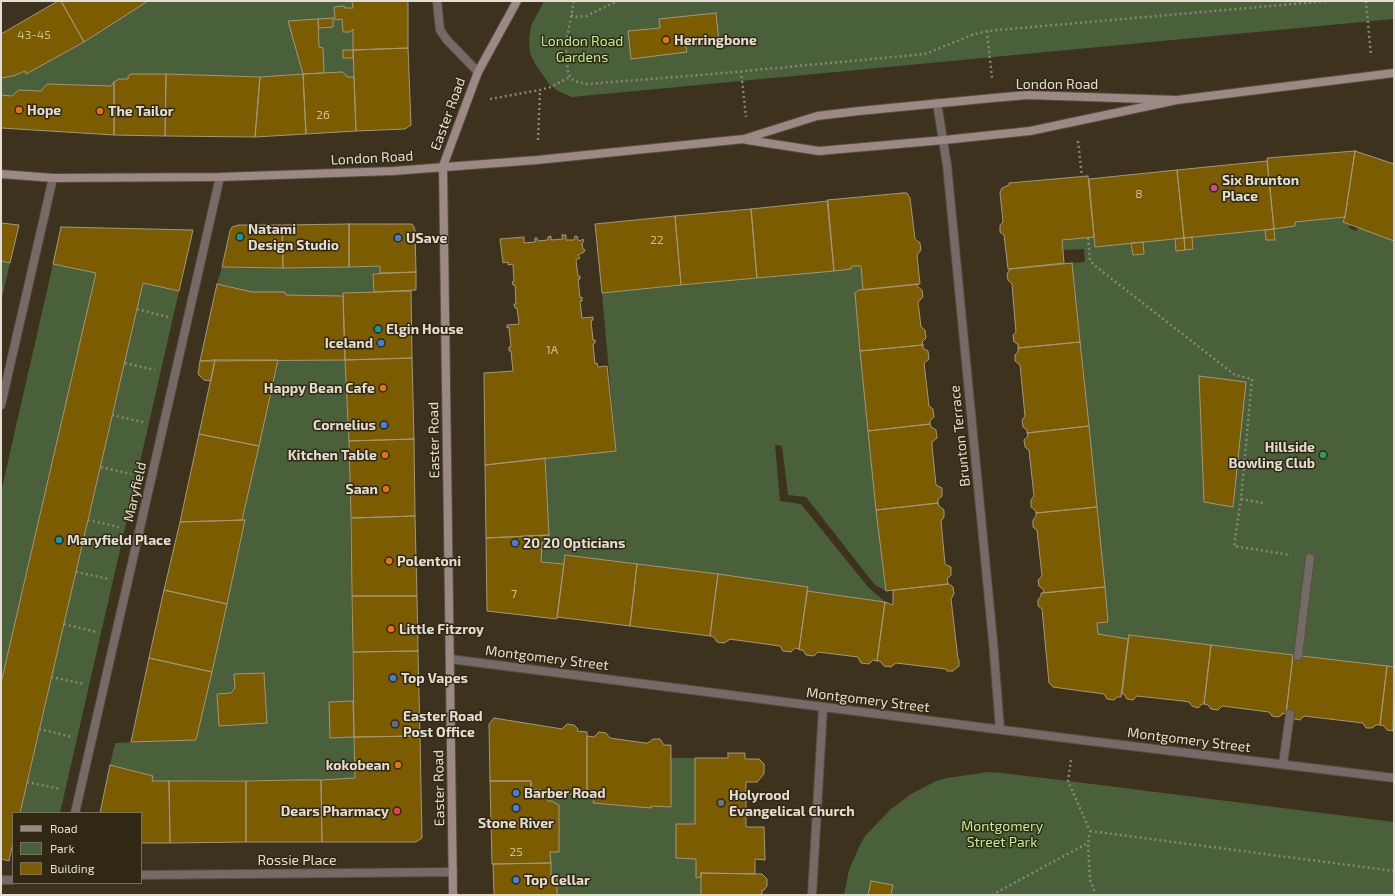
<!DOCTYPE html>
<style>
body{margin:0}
#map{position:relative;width:1395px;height:896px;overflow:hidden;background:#3c321e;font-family:"Exo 2",sans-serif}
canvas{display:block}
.frame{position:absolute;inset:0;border:2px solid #e4ded2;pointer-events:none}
.legend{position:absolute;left:12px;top:812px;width:130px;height:72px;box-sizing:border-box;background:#312814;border:1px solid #797160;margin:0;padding:5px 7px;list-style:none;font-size:12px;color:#e4ded2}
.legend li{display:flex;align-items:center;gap:8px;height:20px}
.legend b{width:20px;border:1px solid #797160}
</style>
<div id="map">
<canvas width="1395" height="896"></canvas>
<div class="frame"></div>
<ul class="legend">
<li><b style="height:5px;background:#9c8885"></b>Road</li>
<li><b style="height:11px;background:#4a603b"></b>Park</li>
<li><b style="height:11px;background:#7c5c00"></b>Building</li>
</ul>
</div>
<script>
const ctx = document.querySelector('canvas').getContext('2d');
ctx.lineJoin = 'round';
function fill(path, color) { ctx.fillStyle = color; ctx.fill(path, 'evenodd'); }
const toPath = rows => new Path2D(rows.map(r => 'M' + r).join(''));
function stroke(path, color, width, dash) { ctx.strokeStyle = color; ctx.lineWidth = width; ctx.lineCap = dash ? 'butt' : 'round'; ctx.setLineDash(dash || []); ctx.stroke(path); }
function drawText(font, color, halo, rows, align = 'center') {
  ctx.font = font + ' "Exo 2",sans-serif'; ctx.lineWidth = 3; ctx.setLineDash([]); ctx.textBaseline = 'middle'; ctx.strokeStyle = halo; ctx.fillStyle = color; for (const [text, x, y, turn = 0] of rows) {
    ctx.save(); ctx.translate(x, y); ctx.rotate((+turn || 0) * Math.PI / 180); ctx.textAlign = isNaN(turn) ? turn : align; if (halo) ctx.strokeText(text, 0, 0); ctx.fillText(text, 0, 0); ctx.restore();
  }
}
const green = toPath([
 [148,1,352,1,353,8,334,8,335,20,342,19,343,32,350,32,353,29,353,50,343,51,343,58,353,58,354,77,347,77,346,75,342,72,324,73,319,47,319,28,333,27,333,19,289,21,303,74,260,77,166,74,131,74,128,76,128,79,119,79,111,86,47,84,41,91,19,90,12,96,1,95,1,78,13,76,25,71,26,73,84,42],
 [544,1,1394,1,1394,19,572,97,558,91,549,84,535,64,530,53,529,40,531,26],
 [1345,217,1350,224,1349,228,1356,231,1358,227,1394,241,1394,667,1129,635,1128,639,1098,634,1097,623,1108,622,1072,263,1085,262,1084,249,1063,250,1062,240,1094,237,1096,247,1131,243,1133,255,1144,254,1143,242,1175,239,1176,251,1193,249,1192,237,1265,230,1266,240,1275,240,1274,229,1295,226,1295,222],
 [1,261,10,263,1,302],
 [53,264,96,273,1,683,1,492],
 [380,266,380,273,373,274,374,292,343,293,343,296,286,295,252,292,217,284,222,267,283,268],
 [852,266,861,266,863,290,859,290,855,294,868,431,886,591,875,585,806,497,788,495,782,446,775,445,780,501,801,504,868,587,885,602,807,591,718,574,566,555,564,564,541,562,545,458,616,451,602,293,834,271],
 [143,283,179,291,60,813,20,813],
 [278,360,345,360,349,441,353,701,330,702,330,738,354,737,355,778,321,780,152,781,152,776,110,765,115,743,196,740,245,520,242,520],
 [264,673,267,723,219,726,217,694,231,693,235,688,234,674],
 [671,758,695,758,695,824,676,824,676,858,696,859,697,878,701,877,701,895,557,895,557,875,551,875,550,852,559,852,559,805,552,802,548,801,547,796,552,792,594,797,594,803,650,808,651,806,670,807],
 [988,772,1002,773,1068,781,1394,822,1394,895,844,895,849,870,859,847,865,836,891,809,911,794,936,781,947,778]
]);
const building = toPath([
 [58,1,61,1,84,42,26,74,25,71,13,76,1,78,1,34,58,1],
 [61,1,148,1,84,42,61,1],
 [352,1,408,1,408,48,353,50,353,29,350,32,343,32,342,19,335,20,334,7,344,6,345,8,353,8,352,1],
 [716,13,719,42,686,46,687,52,631,59,628,31,660,28,659,19,716,13],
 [333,18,333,27,319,28,318,19,333,18],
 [318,19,319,47,323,48,324,73,303,74,288,21,318,19],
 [408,48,411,125,405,129,356,131,353,50,408,48],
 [343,50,353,50,353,58,343,58,343,50],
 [342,72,346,75,347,77,354,77,356,131,306,134,303,74,342,72],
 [131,74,166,74,165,136,114,135,114,82,119,79,128,79,128,76,131,74],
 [166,74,260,77,255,137,165,136,166,74],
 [303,74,306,134,255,137,260,77,303,74],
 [114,82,114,135,1,128,1,95,12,96,19,90,41,91,47,84,111,86,114,82],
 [1355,151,1394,164,1394,241,1343,222,1345,217,1355,151],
 [1355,151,1345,217,1295,222,1295,226,1274,229,1267,158,1355,151],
 [1267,161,1274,229,1184,238,1177,170,1267,161],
 [1177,170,1184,238,1095,247,1089,179,1177,170],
 [1088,176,1094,237,1062,240,1064,263,1008,269,1004,235,1000,232,1000,225,1003,222,1000,192,1002,188,1009,185,1009,183,1088,176],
 [903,193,907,193,910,198,915,239,920,243,921,250,917,255,920,284,863,290,861,266,852,266,851,269,834,271,827,200,903,193],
 [828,201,834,271,757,278,751,209,828,201],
 [751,209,757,278,681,285,675,216,751,209],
 [675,216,681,285,602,293,595,224,675,216],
 [1,223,19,225,10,263,1,261,1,223],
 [349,224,349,267,283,268,282,225,349,224],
 [349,224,411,224,413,225,415,230,416,272,380,273,380,266,349,267,349,224],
 [239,225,282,225,283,268,222,267,230,231,232,227,239,225],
 [61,227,193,230,179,291,143,283,20,813,13,813,13,842,9,861,1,859,1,683,96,273,53,264,61,227],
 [1274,229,1275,240,1266,240,1265,230,1274,229],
 [562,235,566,235,566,240,574,240,575,236,578,237,577,239,580,241,583,239,584,241,582,243,583,249,585,250,584,252,578,255,580,258,576,260,578,276,580,276,580,279,578,279,580,298,582,297,582,301,580,301,582,318,593,317,593,320,591,321,593,340,595,340,595,343,593,344,595,364,597,363,598,367,607,366,616,451,485,465,484,373,513,371,511,351,509,351,509,347,511,347,509,327,507,328,507,325,519,324,517,308,515,308,514,304,516,304,515,285,513,285,512,282,514,281,513,264,508,265,508,262,503,263,500,239,524,237,524,243,535,242,535,238,537,238,538,241,548,240,548,237,551,236,551,240,563,239,562,235],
 [1192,237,1193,249,1185,250,1184,238,1192,237],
 [1184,238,1185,250,1176,251,1175,239,1184,238],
 [1143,242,1144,254,1133,255,1131,243,1143,242],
 [1072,263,1080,342,1018,348,1018,344,1014,342,1013,335,1016,332,1014,309,1012,284,1008,280,1007,274,1010,269,1072,263],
 [416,272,416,290,374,292,373,274,416,272],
 [217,284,252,292,285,292,286,295,343,296,345,360,200,361,217,284],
 [917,284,917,286,922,290,923,297,918,302,921,327,925,330,926,338,922,342,923,345,860,351,855,293,859,290,917,284],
 [411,291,412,358,345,360,343,293,411,291],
 [1080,342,1089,426,1027,433,1027,430,1023,427,1022,420,1025,416,1020,365,1015,361,1015,355,1018,352,1018,348,1080,342],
 [923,345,923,348,928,351,929,359,924,363,929,406,933,409,934,417,930,421,930,424,868,431,860,351,923,345],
 [412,358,414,439,349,441,345,360,412,358],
 [215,360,278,360,259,446,199,434,215,360],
 [215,360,211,381,204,380,198,374,200,361,215,360],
 [1199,376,1246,382,1233,507,1204,502,1199,376],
 [930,424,931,427,936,430,937,438,932,442,932,446,936,485,942,488,942,496,938,500,938,503,876,510,868,431,930,424],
 [1089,426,1097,507,1036,513,1035,510,1031,507,1031,500,1034,496,1029,450,1025,447,1024,440,1028,436,1027,433,1089,426],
 [199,434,259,446,242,520,180,522,199,434],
 [414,439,415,516,351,518,349,441,414,439],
 [545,458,549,535,486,538,485,465,545,458],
 [938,503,939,506,944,510,944,517,941,521,945,564,951,567,951,575,947,579,948,584,886,591,876,510,938,503],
 [1097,507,1105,587,1044,593,1043,589,1039,586,1038,580,1042,576,1037,530,1033,527,1033,520,1036,516,1036,513,1097,507],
 [415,516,417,596,352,596,351,518,415,516],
 [245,520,227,604,164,590,180,522,245,520],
 [549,535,542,543,541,562,564,564,557,619,487,611,486,538,549,535],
 [565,555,637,564,630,626,557,617,565,555],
 [637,564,718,574,710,636,630,626,637,564],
 [718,574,808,587,799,649,795,648,791,652,783,651,780,646,729,639,729,640,724,643,717,642,714,637,710,636,718,574],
 [949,584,953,587,954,594,951,599,958,659,959,660,959,666,953,671,947,671,946,669,896,663,891,667,884,666,880,661,877,661,885,602,893,605,893,590,949,584],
 [1105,587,1108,622,1097,623,1098,634,1128,639,1121,697,1117,697,1114,700,1107,699,1104,694,1053,687,1049,683,1042,609,1038,606,1038,600,1041,596,1041,593,1105,587],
 [164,590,227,604,212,672,149,658,164,590],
 [807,591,885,602,877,661,873,660,869,664,861,663,858,657,818,652,814,656,806,655,803,650,799,650,807,591],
 [352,596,417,596,418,651,353,652,352,596],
 [1129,635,1211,645,1204,704,1202,704,1198,708,1192,706,1189,702,1183,701,1137,696,1133,700,1127,699,1124,694,1122,694,1129,635],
 [1211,645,1293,655,1286,714,1282,713,1282,715,1278,717,1272,716,1269,712,1222,706,1218,710,1211,709,1208,705,1204,704,1211,645],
 [418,651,420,736,354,737,353,652,418,651],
 [1293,655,1387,666,1380,725,1376,725,1372,728,1366,728,1363,723,1304,716,1300,720,1294,719,1290,714,1286,714,1293,655],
 [149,658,212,672,196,740,131,742,149,658],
 [1387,666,1394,667,1393,731,1387,730,1384,726,1380,725,1387,666],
 [264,673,267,723,219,726,217,694,231,693,235,688,234,674,264,673],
 [353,701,354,737,330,738,329,702,353,701],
 [494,718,562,729,567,724,574,725,578,729,577,731,587,732,587,796,531,789,531,781,490,781,489,724,494,718],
 [599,732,606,733,610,738,645,743,648,743,653,739,660,739,664,745,671,745,671,807,651,806,651,808,593,803,594,797,587,796,587,736,594,737,599,732],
 [420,736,422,838,416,842,322,842,321,780,355,778,354,737,420,736],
 [728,753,745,753,745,759,759,759,764,764,764,774,757,782,746,782,746,827,764,827,765,860,755,859,755,874,701,873,701,877,696,878,696,859,676,858,676,824,695,824,695,758,728,758,728,753],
 [110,765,153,776,152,781,169,781,170,843,141,843,141,813,100,813,110,765],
 [297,780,321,780,322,842,246,842,246,781,297,780],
 [169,781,246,781,246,842,170,843,169,781],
 [490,781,531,781,531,789,552,792,547,796,548,801,552,801,559,805,559,852,550,852,551,863,492,864,490,781],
 [551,863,551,875,557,875,557,895,494,895,493,864,551,863],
 [701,873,762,874,767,879,767,886,764,890,762,890,762,895,701,895,701,873],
 [871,881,893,885,891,895,868,895,871,881]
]);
const path = toPath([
 [574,1,568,33,566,52,568,72,570,77,574,81,587,84,713,74,925,54,972,35,987,31,1327,1],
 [1366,1,1371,56],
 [571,15,576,17,586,16,618,1],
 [987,31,992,78],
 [741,71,746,117],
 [490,99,540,90,551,87,570,77],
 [538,140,540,90],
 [1078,141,1082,177],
 [1088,238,1090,260,1094,265,1235,375,1252,379,1241,499,1234,546,1291,555],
 [1,288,4,289],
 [137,309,168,317],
 [125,363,155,370],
 [112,415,143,422],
 [101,467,131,474],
 [1241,499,1263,503],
 [88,520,119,527],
 [76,572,109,579],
 [64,624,96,632],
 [51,677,84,684],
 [39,729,72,737],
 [1071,760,1068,781,1090,831,1088,843,1090,880,1096,895],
 [27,782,60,789],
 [1090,831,1394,871],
 [992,895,1088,843]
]);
const lane = toPath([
 [1298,656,1310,558],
 [1283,764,1290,714]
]);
const street = toPath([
 [437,1,440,30,447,40,478,72],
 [937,103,947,165,993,641,1000,729],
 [1,405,53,178],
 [450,659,1073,739,1394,778],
 [75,813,220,177],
 [141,875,453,872],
 [1,880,13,880],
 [812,895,823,707]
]);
const secondary = toPath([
 [747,140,819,151,944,140,1030,131,1177,100,1394,73],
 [1,174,53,178,220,177,393,171,537,160,744,139,817,116,859,111,993,98,1027,95,1177,100],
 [453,895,443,166,478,72,517,1]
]);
const markers = [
 [666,40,4,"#e8710a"],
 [19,110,4,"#e8710a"],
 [100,111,4,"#e8710a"],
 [1214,188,4,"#d1479c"],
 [240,237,4,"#0f9aa8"],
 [398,238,4,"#3f7fe0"],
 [378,329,4,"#0f9aa8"],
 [381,343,4,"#3f7fe0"],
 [383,388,4,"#e8710a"],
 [384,425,4,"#3f7fe0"],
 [385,455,4,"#e8710a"],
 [1323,455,4,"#2e9e5b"],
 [386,489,4,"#e8710a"],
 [59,540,4,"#0f9aa8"],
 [515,543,4,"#3f7fe0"],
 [389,561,4,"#e8710a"],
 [391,629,4,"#e8710a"],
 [393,678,4,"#3f7fe0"],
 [395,724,4,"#5c6f8a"],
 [398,765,4,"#e8710a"],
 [516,793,4,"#3f7fe0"],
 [721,803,4,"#6b7280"],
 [516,808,4,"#3f7fe0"],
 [397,811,4,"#e0444e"],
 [516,880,4,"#3f7fe0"]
];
const numberNames = [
 ["43-45",34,35],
 ["26",323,115],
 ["8",1139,194],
 ["22",657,240],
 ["1A",552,350],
 ["7",514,594],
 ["25",516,852]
];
const poiNames = [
 ["Herringbone",674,40],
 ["Hope",27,110],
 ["The Tailor",108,111],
 ["Six Brunton",1222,180],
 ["Place",1222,196],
 ["Natami",248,229],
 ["Design Studio",248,245],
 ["USave",406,238],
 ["Elgin House",386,329],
 ["Iceland",373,343,"right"],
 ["Happy Bean Cafe",375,388,"right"],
 ["Cornelius",376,425,"right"],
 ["Hillside",1315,447,"right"],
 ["Bowling Club",1315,463,"right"],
 ["Kitchen Table",377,455,"right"],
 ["Saan",378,489,"right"],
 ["Maryfield Place",67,540],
 ["20 20 Opticians",523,543],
 ["Polentoni",397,561],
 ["Little Fitzroy",399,629],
 ["Top Vapes",401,678],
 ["Easter Road",403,716],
 ["Post Office",403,732],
 ["kokobean",390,765,"right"],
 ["Barber Road",524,793],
 ["Holyrood",729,795],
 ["Evangelical Church",729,811],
 ["Dears Pharmacy",389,811,"right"],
 ["Stone River",516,823,"center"],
 ["Top Cellar",524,880]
];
const parkNames = [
 ["London Road",582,41],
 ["Gardens",582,57],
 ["Montgomery",1002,826],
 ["Street Park",1002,842]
];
const streetNames = [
 ["London Road",1057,84],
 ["Easter Road",448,114,-70],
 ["London Road",372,158,-3],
 ["Brunton Terrace",960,436,-96],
 ["Easter Road",434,440,-91],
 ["Maryfield",135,492,-77],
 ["Montgomery Street",547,658,7],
 ["Montgomery Street",868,700,7],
 ["Montgomery Street",1189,740,7],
 ["Easter Road",439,788,-91],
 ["Rossie Place",297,860]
];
fill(green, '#4a603b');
fill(building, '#7c5c00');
stroke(building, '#a2977f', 1);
stroke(lane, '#574e3b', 10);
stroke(street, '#574e3b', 10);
stroke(secondary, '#574e3b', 10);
stroke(path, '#8c8474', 2.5, [2, 3]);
stroke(lane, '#766a68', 8);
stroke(street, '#766a68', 8);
stroke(secondary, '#9c8885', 8);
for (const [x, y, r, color] of markers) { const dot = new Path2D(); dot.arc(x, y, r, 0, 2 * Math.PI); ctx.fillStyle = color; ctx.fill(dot); stroke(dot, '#312814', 1.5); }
drawText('12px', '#cabe9e', null, numberNames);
drawText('bold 14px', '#e4ded2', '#312814', poiNames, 'left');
drawText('14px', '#b9ef93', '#312814', parkNames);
drawText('14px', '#e4ded2', '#312814', streetNames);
</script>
